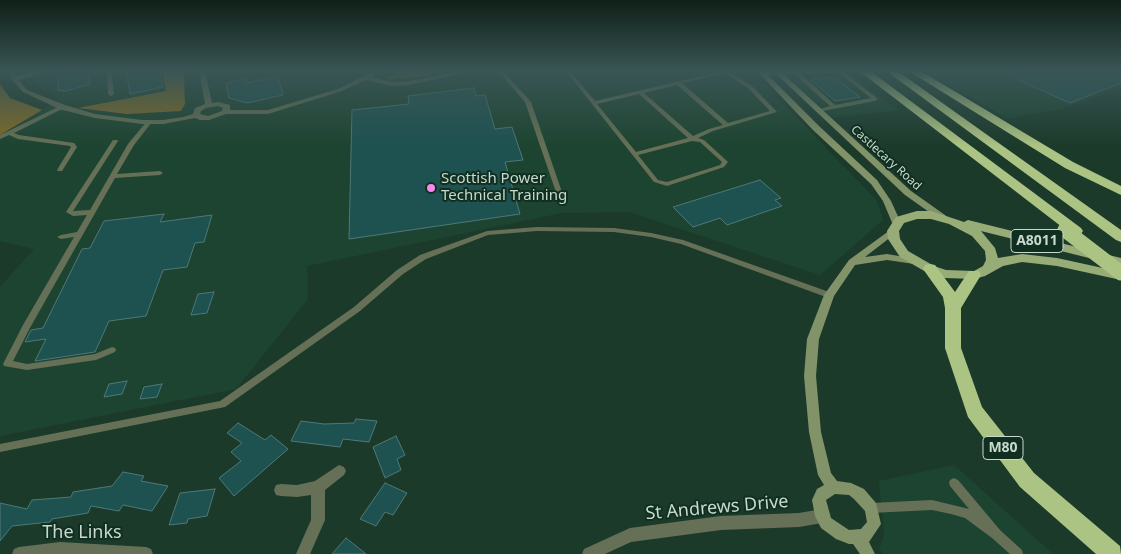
<!DOCTYPE html>
<style>
body{margin:0}
canvas{display:block;background:#1b3a2a}
</style>
<canvas width="1121" height="554"></canvas>
<script>
const ctx = document.querySelector('canvas').getContext('2d');
ctx.lineJoin = 'round';
function fill(path, color) { ctx.fillStyle = color; ctx.fill(path, 'evenodd'); }
const toPath = rows => new Path2D(rows.map(r => 'M' + r).join(''));
function stroke(path, color, width, dash) { ctx.strokeStyle = color; ctx.lineWidth = width; ctx.lineCap = dash ? 'butt' : 'round'; ctx.setLineDash(dash || []); ctx.stroke(path); }
function drawText(font, color, halo, rows, align = 'center') {
  ctx.font = font + ' "Noto Sans",sans-serif'; ctx.lineWidth = 4; ctx.setLineDash([]); ctx.textBaseline = 'middle'; ctx.strokeStyle = halo; ctx.fillStyle = color; for (const [text, x, y, turn = 0] of rows) {
    ctx.save(); ctx.translate(x, y); ctx.rotate((+turn || 0) * Math.PI / 180); ctx.textAlign = isNaN(turn) ? turn : align; if (halo) ctx.strokeText(text, 0, 0); ctx.fillText(text, 0, 0); ctx.restore();
  }
}
const built = toPath([
 [24,70,751,70,877,201,883,220,820,275,629,212,562,213,307,266,308,299,236,389,0,436,0,287,34,249,0,241,0,135,59,99,34,83],
 [780,70,845,70,899,110,831,118],
 [923,70,1121,70,1121,89,1063,108,1008,119],
 [954,465,1053,554,883,554,879,548,884,535,879,481]
]);
const forest = toPath([
 [162,70,184,70,185,104,181,111,127,114,78,108,166,91],
 [399,70,455,70,418,77,387,79],
 [0,84,10,98,42,110,0,135]
]);
const building = toPath([
 [72,70,89,70,90,84,63,92,63,90,58,91,58,73,72,70],
 [126,70,159,70,163,87,130,94,126,70],
 [996,70,1121,70,1121,83,1070,103,996,70],
 [278,76,283,95,247,103,229,98,226,83,245,79,246,83,278,76],
 [834,77,860,97,835,101,811,80,834,77],
 [474,88,476,96,485,95,495,129,512,127,523,160,505,162,520,214,349,239,352,110,409,104,408,96,474,88],
 [760,180,781,198,775,200,782,206,727,225,720,218,693,227,673,207,760,180],
 [164,214,160,222,212,215,204,242,195,243,187,267,163,270,146,316,109,321,95,352,35,361,46,339,25,342,31,330,43,328,82,249,90,248,104,221,164,214],
 [214,292,207,313,191,315,198,294,214,292],
 [127,381,122,394,104,397,109,384,127,381],
 [162,384,157,397,140,399,144,387,162,384],
 [356,419,377,421,369,442,343,439,340,447,291,441,301,421,324,424,354,423,356,419],
 [238,423,265,440,271,435,288,449,234,496,219,478,241,461,231,452,242,443,227,433,238,423],
 [396,436,405,455,397,459,401,470,385,478,373,447,396,436],
 [123,472,144,476,141,481,168,486,152,511,123,505,119,511,91,506,88,513,52,519,50,522,12,526,0,541,0,503,27,509,32,500,71,497,73,492,112,486,123,472],
 [385,483,407,493,393,515,385,512,376,526,360,519,385,483],
 [215,489,207,516,188,519,187,523,169,525,180,493,215,489],
 [346,538,366,554,332,554,346,538]
]);
const lane = toPath([
 [107,70,111,70,114,94,111,96,108,94,107,70],
 [497,70,502,70,531,102,564,198,563,199,559,199,558,198,525,102,497,70],
 [565,70,569,70,595,101,727,70,753,87,777,112,713,131,698,138,704,140,728,162,724,167,667,186,654,182,565,70],
 [725,73,749,89,770,111,728,123,682,83,725,73],
 [677,85,723,125,709,129,693,136,644,93,677,85],
 [639,94,688,138,636,152,597,104,639,94],
 [692,141,700,142,722,162,720,165,667,182,658,180,638,155,692,141],
 [792,70,842,71,878,99,875,101,817,112,817,110,830,106,794,74,764,76,761,74,764,72,792,70],
 [800,73,839,73,871,98,835,105,800,73],
 [62,105,64,106,64,108,14,133,19,135,74,143,77,147,62,171,58,171,57,170,71,147,70,146,18,139,9,135,0,139,0,135,62,105],
 [149,120,152,122,134,145,117,174,160,171,163,173,160,175,115,178,31,326,13,361,27,364,95,354,112,347,115,348,116,350,115,352,96,360,27,370,4,366,3,364,23,325,74,237,61,239,57,237,61,235,77,232,87,215,73,216,66,212,113,140,117,140,118,141,73,211,90,210,128,144,147,121,149,120],
 [537,227,614,228,651,233,683,240,832,293,833,295,832,297,826,297,681,244,651,237,614,232,537,231,488,235,426,259,403,274,360,311,225,407,0,452,0,444,220,401,354,307,397,270,420,255,487,231,537,227],
 [954,478,958,480,1000,530,1022,550,1023,554,1010,554,992,538,965,518,951,514,932,510,871,513,867,512,866,508,867,504,871,503,932,500,969,509,950,486,949,483,950,480,954,478]
]);
const street = toPath([
 [8,70,14,70,16,76,42,70,52,70,51,71,19,80,27,90,65,105,95,114,142,120,163,120,183,117,193,114,195,108,205,104,199,70,205,70,212,103,218,102,230,105,230,110,268,110,338,89,376,70,384,70,372,77,391,82,409,81,466,70,478,70,409,85,391,86,366,80,342,91,268,114,226,114,209,120,200,120,195,118,163,124,142,124,95,118,59,109,23,92,11,79,8,70],
 [218,106,223,108,222,111,208,116,200,114,201,111,206,108,218,106],
 [339,465,344,467,346,471,344,475,325,490,325,520,310,554,296,554,311,520,311,495,297,497,281,496,276,495,274,490,276,485,281,484,297,485,315,481,339,465],
 [822,509,827,511,829,516,827,521,822,523,799,527,721,530,631,542,605,554,582,554,584,549,630,528,721,516,799,513,822,509],
 [60,542,146,547,151,549,153,554,12,554,14,549,19,547,60,542]
]);
const secondary = toPath([
 [756,70,763,70,819,126,877,180,891,201,901,223,899,225,893,225,883,201,871,184,813,130,756,70],
 [772,70,779,70,911,191,945,215,947,217,945,219,939,219,905,195,772,70],
 [893,228,898,231,896,233,865,257,887,254,917,259,919,261,917,263,914,264,887,260,855,265,834,296,819,339,816,376,821,432,831,473,837,481,851,483,864,489,876,503,881,524,869,542,875,554,860,554,853,544,849,544,836,539,821,528,815,516,812,500,817,489,824,485,818,475,809,432,804,376,807,339,824,295,849,260,893,228],
 [835,494,849,495,854,499,865,511,867,522,861,529,849,530,831,518,826,500,835,494]
]);
const primary = toPath([
 [917,211,931,211,964,222,968,220,1121,258,1121,266,981,231,995,248,998,258,1022,254,1057,258,1121,272,1121,280,1057,266,1022,262,1003,266,985,276,974,279,945,278,926,272,900,257,888,239,887,231,896,217,917,211],
 [917,219,931,219,949,224,972,236,985,251,986,260,983,266,974,271,946,270,934,266,908,251,900,239,899,231,904,223,917,219]
]);
const highway = toPath([
 [858,70,869,70,1081,228,1083,231,1081,234,1071,234,858,70],
 [885,70,896,70,1121,230,1121,242,1116,240,885,70],
 [907,70,919,70,1073,162,1121,186,1121,195,1065,168,907,70],
 [930,264,935,265,955,292,969,271,979,271,981,275,961,308,961,348,982,407,1034,473,1120,546,1121,554,1096,554,1020,487,968,417,945,348,945,308,943,297,923,269,925,265,930,264]
]);
const highwayBridge = toPath([
 [1065,230,1121,273]
]);
const markers = [
 [431,188,5,"#f788ec"]
];
const farStreetnames = [
 ["Castlecary Road",886,158,42]
];
const shields = [
 [1037,241,52],
 [1003,448,40]
];
const shieldNames = [
 ["A8011",1037,241],
 ["M80",1003,448]
];
const poiNames = [
 ["Scottish Power",441,179],
 ["Technical Training",441,196]
];
const nearStreetnames = [
 ["St Andrews Drive",717,508,-5],
 ["The Links",82,533]
];
fill(built, '#1d4430');
fill(forest, '#816b27');
fill(building, '#1e5251');
stroke(building, '#4e7877', 1);
fill(lane, '#667056');
fill(street, '#667056');
fill(secondary, '#829269');
fill(primary, '#98ac77');
fill(highway, '#acc483');
stroke(highwayBridge, '#acc483', 15);
const sky = ctx.createLinearGradient(0, 0, 0, 147);
sky.addColorStop(0, '#0f2017');
sky.addColorStop(0.48, '#395555');
sky.addColorStop(1, '#39555500');
ctx.fillStyle = sky;
ctx.fillRect(0, 0, 1121, 147);
for (const [x, y, r, color] of markers) { const dot = new Path2D(); dot.arc(x, y, r, 0, 2 * Math.PI); ctx.fillStyle = color; ctx.fill(dot); stroke(dot, '#102f20', 2); }
drawText('12px', '#c8d9cf', '#102f20', farStreetnames);
for (const [x, y, w] of shields) { const box = new Path2D(); box.roundRect(x - w / 2, y - 11.5, w, 23, 4); ctx.fillStyle = '#102f20'; ctx.fill(box); stroke(box, '#c8d9cf', 1); }
drawText('bold 14px', '#c8d9cf', null, shieldNames);
drawText('15px', '#c8d9cf', '#102f20', poiNames, 'left');
drawText('18px', '#c8d9cf', '#102f20', nearStreetnames);
</script>
